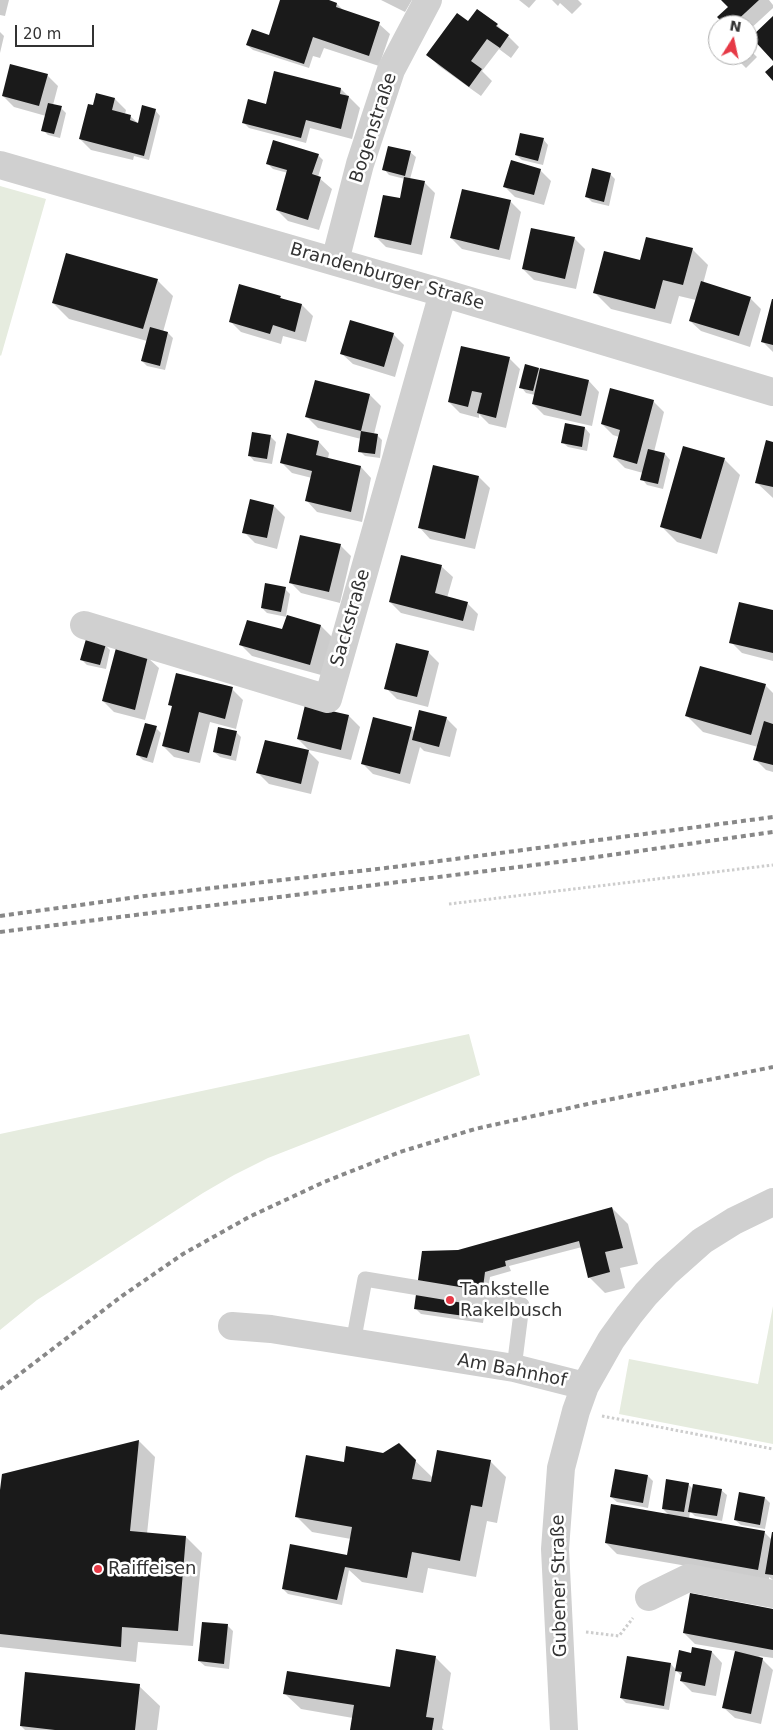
<!DOCTYPE html>
<meta charset="utf-8">
<style>
body{margin:0}
#map{position:relative;width:773px;height:1730px;overflow:hidden;background:#fff;font-family:"DejaVu Sans",sans-serif}
canvas{display:block}
.north{position:absolute;left:708px;top:15px;width:50px;height:50px;box-sizing:border-box;background:#fff;border:1px solid #adadad;border-radius:50%;rotate:10deg;font-size:14px;font-weight:700;line-height:20px;text-align:center;color:#333}
.north::after{content:'';display:block;margin:auto;width:18px;height:22px;background:#e63946;clip-path:polygon(50% 0,100% 100%,50% 72%,0 100%)}
.scale{position:absolute;left:15px;top:25px;width:79px;height:22px;box-sizing:border-box;border:2px solid #333;border-top:0;padding-left:6px;font-size:15px;line-height:18px;white-space:nowrap;color:#333;-webkit-text-stroke:4px #fff;paint-order:stroke}
</style>
<div id="map">
<canvas width="773" height="1730"></canvas>
<div class="north">N</div>
<div class="scale">20 m</div>
</div>
<script>
const ctx = document.querySelector('canvas').getContext('2d');
ctx.lineJoin = 'round';
function fill(path, color) { ctx.fillStyle = color; ctx.fill(path, 'evenodd'); }
const toPath = rows => new Path2D(rows.map(r => 'M' + r).join(''));
function stroke(path, color, width, dash) { ctx.strokeStyle = color; ctx.lineWidth = width; ctx.lineCap = dash ? 'butt' : 'round'; ctx.setLineDash(dash || []); ctx.stroke(path); }
function drawText(font, color, halo, rows, align = 'center') {
  ctx.font = font + ' "DejaVu Sans",sans-serif'; ctx.lineWidth = 5; ctx.setLineDash([]); ctx.textBaseline = 'middle'; ctx.strokeStyle = halo; ctx.fillStyle = color; for (const [text, x, y, turn = 0] of rows) {
    ctx.save(); ctx.translate(x, y); ctx.rotate((+turn || 0) * Math.PI / 180); ctx.textAlign = isNaN(turn) ? turn : align; if (halo) ctx.strokeText(text, 0, 0); ctx.fillText(text, 0, 0); ctx.restore();
  }
}
const green = toPath([
 [0,186,46,199,1,356,0,355],
 [469,1034,480,1075,268,1158,234,1175,203,1193,37,1300,0,1330,0,1134],
 [773,1306,773,1444,619,1414,629,1359,758,1384]
]);
const shadow = toPath([
 [0,0,9,0,5,16,0,15],
 [282,0,325,0,337,4,345,12,379,24,390,34,379,66,324,48,320,58,313,56,309,68,253,50,247,45,270,36],
 [381,0,412,0,405,12],
 [519,0,536,0,529,8],
 [552,0,578,0,582,4,572,14,560,3,558,6],
 [723,0,769,0,773,5,773,8,748,31,754,36,773,18,773,60,754,39,748,46,748,25,726,25,730,7],
 [477,10,497,25,519,47,511,58,499,49,482,71,492,81,481,96,439,66,428,55,468,23],
 [0,32,4,36,0,53],
 [748,48,757,57,746,68,733,55,748,55],
 [47,75,58,86,53,105,61,108,66,113,60,138,48,135,43,130,46,116,14,107,3,96],
 [341,89,360,108,352,139,310,128,306,143,249,128,244,123,267,105],
 [97,94,115,99,126,110,125,114,130,116,139,124,155,110,160,116,149,160,134,156,133,160,91,150,80,139,94,106],
 [543,139,548,145,543,165,522,160,516,155],
 [410,152,416,157,410,179,424,182,435,193,422,255,386,247,375,236,400,200,405,179,389,175,384,169],
 [318,155,323,160,318,177,332,189,319,230,288,221,277,210,288,173,273,169,268,164],
 [540,170,551,181,544,205,515,197,504,186],
 [610,174,615,179,609,206,592,202,587,197],
 [510,201,521,212,510,260,462,249,451,238],
 [574,238,585,249,576,289,534,280,523,269],
 [692,249,708,265,703,284,750,298,761,309,750,347,701,331,690,321,696,300,679,296,671,324,611,309,595,293,641,262],
 [157,280,173,296,163,332,168,333,173,338,165,370,147,366,142,361,147,341,69,319,53,303],
 [280,297,284,300,302,305,313,316,306,342,283,336,281,344,241,332,230,321],
 [773,301,773,352,762,341],
 [393,334,404,345,395,377,353,364,342,354],
 [509,358,520,369,506,428,489,424,479,414,479,418,460,413,449,402],
 [526,366,539,369,541,371,589,381,599,392,592,426,544,415,533,404,535,395,526,393,521,387],
 [316,381,370,395,381,406,374,434,377,435,382,440,380,458,365,456,360,451,361,439,318,428,307,417],
 [653,401,664,412,654,452,665,454,670,460,663,489,647,485,642,479,643,473,625,468,614,457,619,437,613,435,602,424],
 [566,425,585,428,590,434,587,451,568,447,562,442],
 [271,437,276,442,272,464,254,461,249,455],
 [319,442,329,453,328,459,361,467,371,478,362,522,317,512,307,501,312,478,292,473,281,462],
 [773,443,773,498,756,482],
 [724,459,740,475,717,554,677,542,661,526],
 [479,477,490,488,475,549,430,539,420,528],
 [274,506,285,517,277,549,255,543,244,532],
 [340,545,351,556,340,603,301,593,290,582],
 [402,556,442,567,453,577,447,598,467,603,478,614,474,631,401,613,390,602],
 [285,589,290,594,286,616,321,626,332,637,321,675,252,656,241,645,283,631,287,617,267,613,262,608],
 [773,611,773,661,742,653,731,642],
 [105,645,110,650,106,669,87,665,82,660],
 [428,652,439,663,428,707,397,699,386,688],
 [148,658,159,668,145,720,114,712,103,701],
 [765,685,773,693,773,772,766,770,755,759,758,747,703,732,687,716],
 [232,689,243,700,236,729,210,722,200,763,174,757,163,746,173,707,169,704],
 [349,716,360,727,351,760,309,750,298,739],
 [446,718,457,729,450,757,424,751,420,747,410,784,373,774,362,763,411,728,415,732],
 [156,728,161,733,153,763,143,760,138,755],
 [236,732,241,737,236,761,220,757,214,752],
 [308,751,319,762,311,794,269,784,258,773],
 [612,1208,628,1224,638,1264,620,1268,625,1288,605,1293,589,1277,582,1247,509,1266,511,1271,490,1277,483,1323,421,1314,415,1308,458,1251],
 [139,1441,155,1457,147,1534,186,1537,202,1553,193,1646,138,1642,136,1662,0,1647,0,1499],
 [399,1445,433,1478,490,1461,506,1477,497,1523,487,1521,476,1577,428,1568,423,1593,362,1582,349,1570,342,1605,288,1594,283,1589,347,1557,351,1539,312,1532,296,1516,345,1463,383,1455],
 [616,1471,648,1476,653,1481,648,1508,617,1502,611,1497],
 [688,1484,693,1489,721,1490,727,1495,722,1521,695,1516,690,1511,689,1519,764,1532,772,1540,773,1535,773,1580,769,1577,769,1580,617,1554,606,1543,670,1516,663,1509],
 [765,1498,770,1503,765,1529,741,1525,735,1520],
 [773,1610,773,1658,759,1656,773,1670,761,1724,735,1718,724,1708,736,1651,695,1644,684,1633],
 [228,1626,233,1631,229,1669,205,1666,199,1661],
 [712,1652,722,1663,716,1696,692,1692,681,1681,682,1677,676,1670,669,1710,626,1703,621,1698,671,1664,676,1670,692,1654],
 [435,1657,451,1673,442,1728,444,1730,351,1730,353,1718,301,1709,284,1693,391,1688],
 [139,1686,160,1706,157,1730,25,1730,21,1726]
]);
const building = toPath([
 [280,0,329,0,337,3,336,7,380,22,369,56,313,37,304,64,246,45,252,29,269,35],
 [721,0,759,0,732,25,725,25,717,17,728,7],
 [477,9,498,24,496,26,509,35,500,48,487,39,471,61,482,69,469,87,426,55,457,13,468,21],
 [773,16,773,61,751,37],
 [748,46,753,51,740,63,731,55,748,55],
 [10,64,48,74,39,106,2,96],
 [773,65,773,81,765,72],
 [274,71,341,88,340,94,349,96,341,129,306,120,301,138,242,123,248,99,266,104],
 [96,93,115,98,112,110,131,115,130,120,138,123,142,105,156,109,144,156,79,139,88,104,93,105],
 [48,103,62,106,54,134,41,131],
 [520,133,544,138,538,161,515,155],
 [273,140,319,154,312,174,321,177,308,220,276,210,287,170,266,164],
 [388,146,411,151,405,176,382,170],
 [511,160,541,169,534,195,503,187],
 [592,168,611,173,604,202,585,197],
 [404,177,425,181,411,245,374,237,383,195,400,198],
 [462,189,511,200,499,250,450,238],
 [531,228,575,237,565,279,522,269],
 [646,237,693,248,683,285,663,280,655,309,593,293,604,251,640,260],
 [66,253,158,279,143,329,52,303],
 [701,281,751,297,739,336,689,321],
 [239,284,281,296,280,298,302,304,295,332,273,325,270,334,229,322],
 [772,299,773,299,773,345,761,342],
 [350,320,394,333,384,367,340,354],
 [150,327,168,332,160,366,141,361],
 [461,346,510,357,496,418,477,413,482,393,472,391,468,407,448,402],
 [525,364,539,368,533,391,519,388],
 [540,368,589,380,581,416,532,404],
 [315,380,370,394,361,431,305,417],
 [610,388,654,400,637,464,613,457,620,430,601,424],
 [565,423,585,427,582,447,561,443],
 [361,431,378,434,375,454,358,452],
 [252,432,271,435,267,459,248,456],
 [287,433,319,441,316,455,361,466,351,512,305,501,312,471,280,463],
 [766,440,773,442,773,487,755,483],
 [683,446,725,458,701,539,660,527],
 [648,449,665,453,658,484,640,480],
 [433,465,479,476,465,539,418,528],
 [250,499,274,505,267,538,242,533],
 [300,535,341,544,329,592,289,583],
 [401,555,442,565,435,593,468,602,463,621,389,602],
 [265,583,286,587,281,612,261,608],
 [739,602,773,610,773,653,729,643],
 [287,615,321,625,310,665,239,645,247,620,282,629],
 [86,639,106,644,100,665,80,660],
 [396,643,429,651,417,697,384,689],
 [116,648,148,656,135,710,102,701],
 [700,666,766,684,751,735,685,716],
 [176,673,233,687,225,719,199,712,189,753,162,746,172,706,168,705],
 [305,705,349,715,341,750,297,739],
 [419,710,447,717,439,747,412,740],
 [373,717,412,727,400,774,361,764],
 [764,721,773,724,773,765,753,760],
 [145,723,157,726,147,758,136,755],
 [218,727,237,731,231,756,213,752],
 [265,740,309,750,301,784,256,773],
 [612,1207,623,1248,605,1252,610,1272,588,1278,579,1241,505,1261,506,1266,485,1272,479,1318,414,1309,422,1251,458,1250],
 [139,1440,130,1531,186,1536,178,1631,122,1627,121,1647,0,1634,0,1490,2,1474],
 [399,1443,416,1460,412,1479,431,1482,437,1450,491,1460,482,1507,471,1505,460,1561,412,1552,407,1578,345,1567,337,1600,282,1589,290,1544,347,1555,352,1527,295,1517,306,1455,344,1462,346,1446,383,1453],
 [615,1469,648,1475,643,1503,610,1497],
 [666,1479,689,1483,684,1512,662,1509],
 [693,1484,722,1489,717,1516,688,1512],
 [739,1492,765,1497,760,1525,734,1520],
 [611,1504,765,1531,758,1570,605,1543],
 [772,1532,773,1532,773,1575,765,1574],
 [690,1593,773,1609,773,1650,683,1633],
 [202,1622,228,1624,224,1664,198,1661],
 [692,1647,712,1651,705,1686,680,1681,682,1672,675,1671,679,1650,691,1653],
 [396,1649,436,1656,426,1717,434,1718,432,1730,350,1730,354,1705,283,1694,287,1671,390,1687],
 [735,1651,763,1658,751,1714,722,1708],
 [627,1656,671,1663,664,1706,620,1698],
 [25,1672,140,1684,135,1730,55,1730,20,1726]
]);
const path = toPath([
 [449,904,773,865],
 [602,1416,773,1449],
 [586,1632,619,1636,633,1618]
]);
const lane = toPath([
 [353,1343,365,1279,522,1305,514,1368]
]);
const street = toPath([
 [0,165,443,293,773,392],
 [335,261,360,164,391,70,428,0],
 [84,625,328,699,443,293],
 [232,1326,271,1329,514,1368,585,1386],
 [649,1597,688,1578,773,1594],
 [564,1730,555,1549,561,1468,576,1411,585,1386,611,1340,629,1315,646,1294,666,1273,702,1241,734,1221,773,1202]
]);
const rail = toPath([
 [0,916,152,895,394,867,773,817],
 [0,932,582,859,773,832],
 [0,1389,122,1296,183,1254,249,1217,324,1182,400,1152,475,1129,592,1103,773,1067]
]);
const markers = [
 [450,1300,5,"#e63946"],
 [98,1569,5,"#e63946"]
];
const streetNames = [
 ["Bogenstraße",374,128,-72],
 ["Brandenburger Straße",387,277,16],
 ["Sackstraße",351,618,-74],
 ["Am Bahnhof",512,1371,11],
 ["Gubener Straße",560,1586,-91]
];
const poiNames = [
 ["Tankstelle",460,1290],
 ["Rakelbusch",460,1311],
 ["Raiffeisen",108,1569]
];
fill(green, '#e6ecdf');
fill(shadow, '#0003');
fill(building, '#1a1a1a');
stroke(path, '#cdcdcd', 3, [2.5, 2.5]);
stroke(lane, '#d0d0d0', 15);
stroke(street, '#d0d0d0', 28);
stroke(rail, '#888', 4, [5, 4]);
for (const [x, y, r, color] of markers) { const dot = new Path2D(); dot.arc(x, y, r, 0, 2 * Math.PI); ctx.fillStyle = color; ctx.fill(dot); stroke(dot, '#fff', 2); }
drawText('18px', '#333', '#fff', streetNames);
drawText('18px', '#333', '#fff', poiNames, 'left');
</script>
